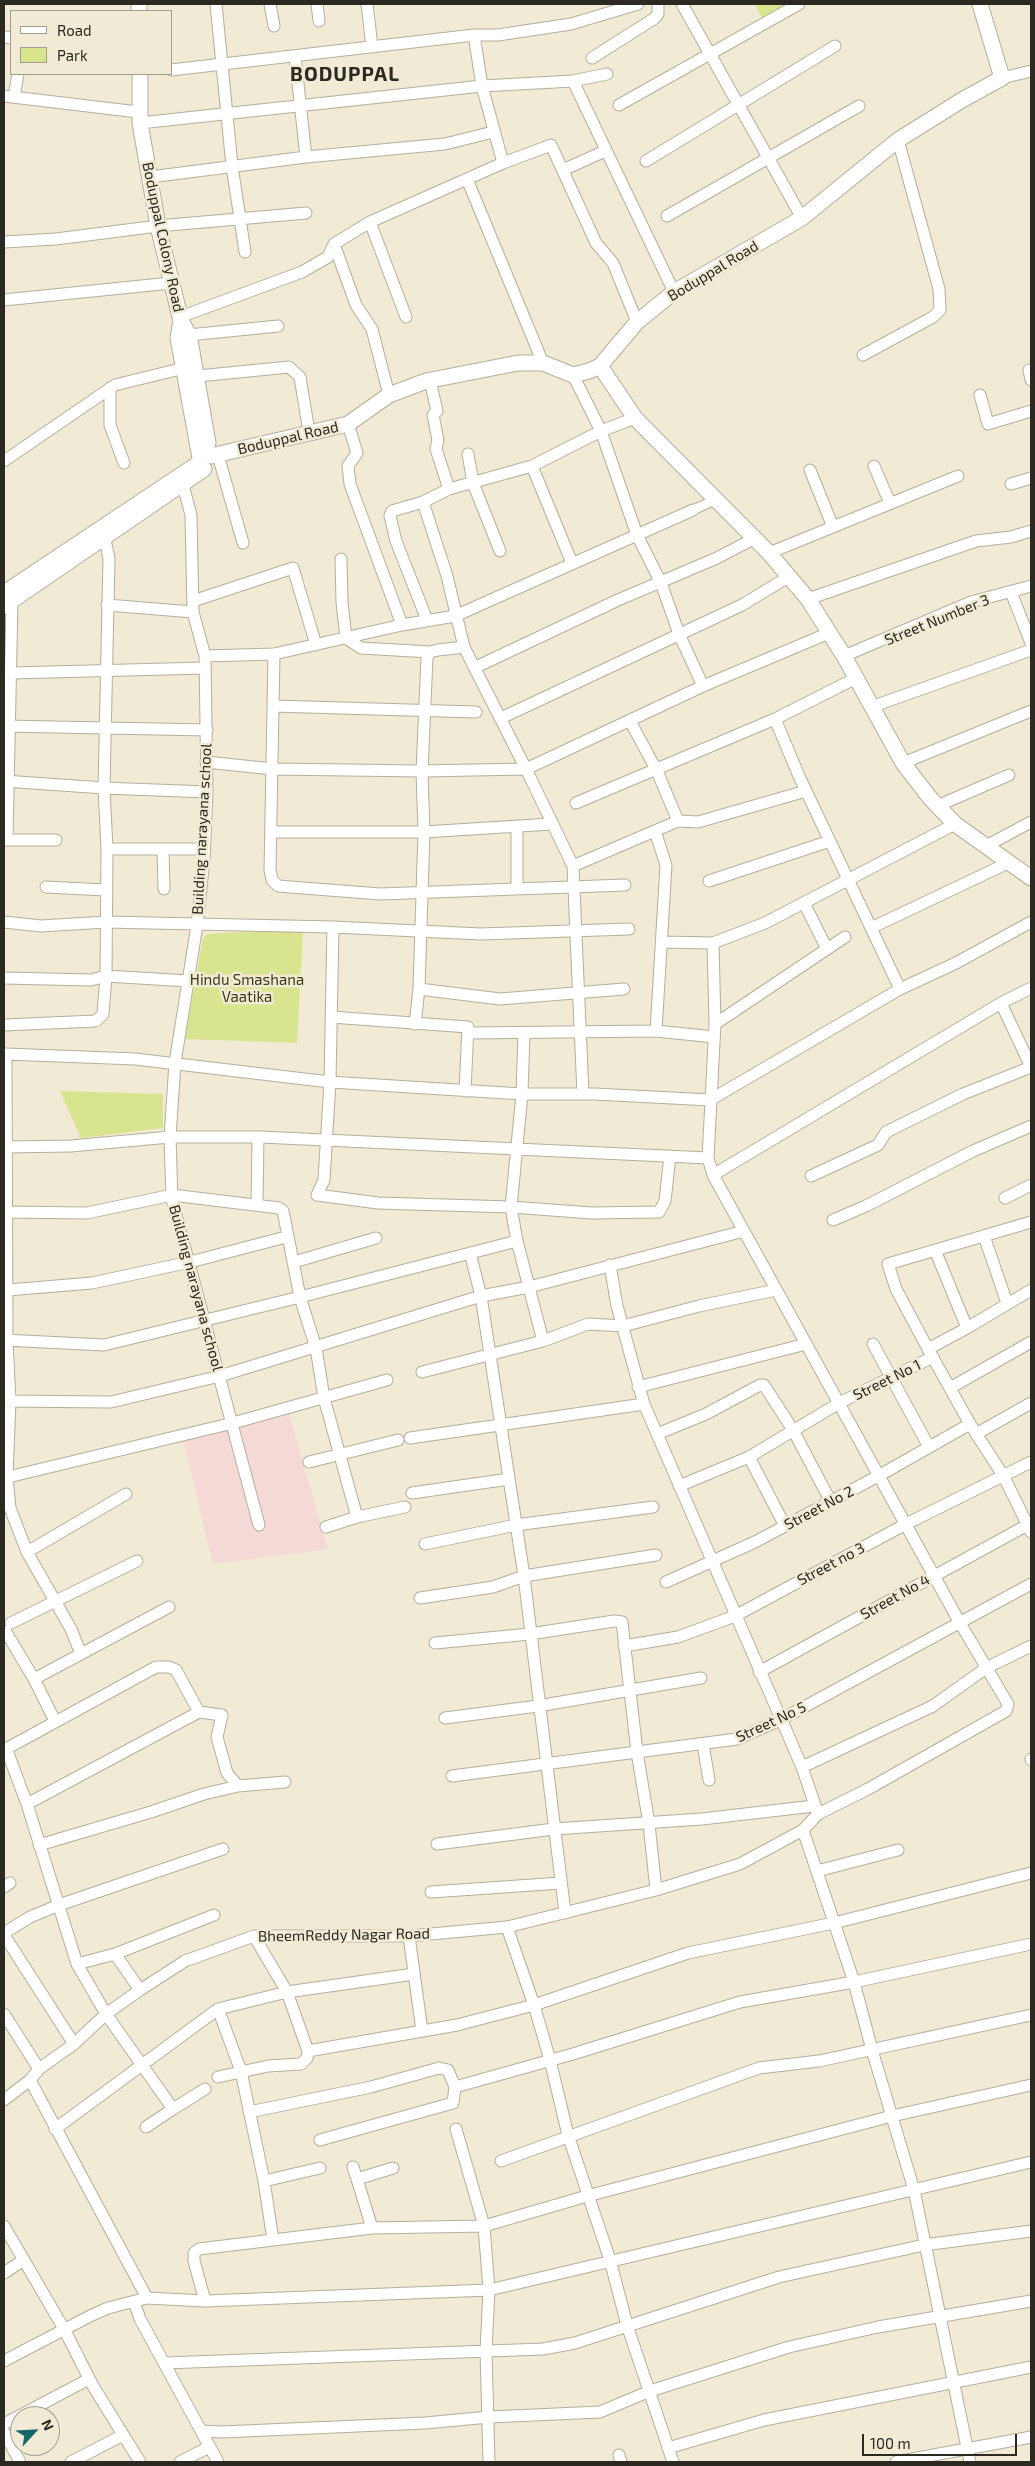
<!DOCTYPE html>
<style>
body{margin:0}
#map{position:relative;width:1035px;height:2466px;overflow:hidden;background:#f1ead5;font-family:"Exo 2",sans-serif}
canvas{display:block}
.frame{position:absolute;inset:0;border:5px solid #2b2921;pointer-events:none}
.legend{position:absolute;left:10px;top:10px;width:162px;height:65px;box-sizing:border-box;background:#f1ead5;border:1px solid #a29d8d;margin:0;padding:6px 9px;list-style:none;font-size:15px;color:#2b2921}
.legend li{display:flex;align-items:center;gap:10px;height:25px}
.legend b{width:25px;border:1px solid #a29d8d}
.north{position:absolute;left:10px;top:2406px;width:50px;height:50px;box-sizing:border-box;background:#f1ead5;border:1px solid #a29d8d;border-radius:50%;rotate:65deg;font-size:14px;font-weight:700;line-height:20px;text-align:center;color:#2b2921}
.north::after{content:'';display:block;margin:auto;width:18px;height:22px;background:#166568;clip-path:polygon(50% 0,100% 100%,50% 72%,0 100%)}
.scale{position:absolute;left:862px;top:2434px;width:155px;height:22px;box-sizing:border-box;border:2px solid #2b2921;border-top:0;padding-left:6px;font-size:15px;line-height:18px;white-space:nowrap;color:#2b2921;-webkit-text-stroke:4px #f1ead5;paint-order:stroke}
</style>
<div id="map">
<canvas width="1035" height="2466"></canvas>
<div class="frame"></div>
<ul class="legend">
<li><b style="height:6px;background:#fff"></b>Road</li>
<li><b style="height:14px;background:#d9e48f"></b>Park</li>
</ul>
<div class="north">N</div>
<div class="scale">100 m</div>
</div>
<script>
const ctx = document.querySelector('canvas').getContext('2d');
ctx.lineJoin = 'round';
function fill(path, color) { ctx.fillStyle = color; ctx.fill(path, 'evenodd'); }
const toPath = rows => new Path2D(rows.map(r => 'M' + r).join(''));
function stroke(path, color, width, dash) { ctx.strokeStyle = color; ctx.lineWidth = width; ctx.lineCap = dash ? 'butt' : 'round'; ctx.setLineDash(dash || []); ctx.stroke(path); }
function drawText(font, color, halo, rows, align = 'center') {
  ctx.font = font + ' "Exo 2",sans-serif'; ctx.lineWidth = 5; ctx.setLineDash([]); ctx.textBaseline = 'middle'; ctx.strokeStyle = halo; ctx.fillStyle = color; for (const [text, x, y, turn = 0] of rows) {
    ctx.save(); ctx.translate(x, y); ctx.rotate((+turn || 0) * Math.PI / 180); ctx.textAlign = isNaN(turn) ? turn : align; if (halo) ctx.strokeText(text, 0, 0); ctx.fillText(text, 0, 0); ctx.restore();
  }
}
const education = toPath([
 [289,1413,328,1549,213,1564,183,1439]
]);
const green = toPath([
 [755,4,788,4,762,19],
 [271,930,303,931,297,1043,185,1039,203,938,208,934],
 [60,1091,163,1094,163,1128,81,1138]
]);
const pedestrian = toPath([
 [693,510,715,500]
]);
const minor = toPath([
 [216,4,232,166,245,252],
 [270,4,274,26],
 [317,4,319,21],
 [367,4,372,47],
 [682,4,802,218],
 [474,35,482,86,503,163],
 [4,37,11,38],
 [295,56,306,157],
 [592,58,655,18,658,14,658,4],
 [171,70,474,35,498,35,571,24,638,4],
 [1002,78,1031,71],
 [572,81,607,74],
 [4,96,138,112],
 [14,97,18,74],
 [619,105,799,4],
 [140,123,482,86,573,81,674,292],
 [646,161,835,46],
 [563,170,605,151],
 [150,177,306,157,445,144,493,132],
 [467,179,543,363],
 [667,216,859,106],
 [370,222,406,317],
 [4,242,56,239,158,226,306,213],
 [334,244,356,305,372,329,389,395],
 [4,300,171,283],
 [180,317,302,272,328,257,334,244,370,222,503,163,551,145,596,243,613,263,637,322],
 [189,335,278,326],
 [863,355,933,317,940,310,939,289,898,140],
 [1029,370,1031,380],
 [573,375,601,431,637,535,661,583,679,634,703,686],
 [188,377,289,367,300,377,309,432],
 [430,380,437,411,433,415,438,440,436,449,449,489],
 [110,388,110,425,124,463],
 [980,395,988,424,1031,411],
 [348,424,357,453,348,466,350,484,402,625],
 [468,454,473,483,500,551],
 [218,455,243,543],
 [4,461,115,385,184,368],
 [532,466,572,563],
 [874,466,890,503],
 [810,470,833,527],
 [1011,484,1031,478],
 [183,485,191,515,193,612,205,656,207,792,204,860,197,925,175,1063,170,1137,172,1200,259,1525],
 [423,502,447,576,464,647,526,769,703,686,829,633],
 [769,553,958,476],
 [341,559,342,602,346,638,361,648,430,652],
 [1011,592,1031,643],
 [808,599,976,541,1011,537,1031,531],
 [193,601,293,568,316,645],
 [107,605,193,612],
 [427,620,396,541,390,516,392,511,423,502,449,489,532,466,601,431,635,418],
 [274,654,270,870,272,880,278,886,380,894,625,885],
 [205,656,274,654,402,625,455,616,693,510],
 [844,656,971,602,1031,586],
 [476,667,618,600,717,558,755,538],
 [11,673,205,668],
 [856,678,775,719,799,776,900,989],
 [273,706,476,712],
 [871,707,1031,650],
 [501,718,742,605,790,576],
 [630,721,657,771,678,821,698,822,806,791],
 [4,726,207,730],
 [206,762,273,769,422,771,526,769,573,866,583,1094],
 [903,763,1031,711],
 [4,781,104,788,207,792],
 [576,803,775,719],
 [937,806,1009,775],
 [655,831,666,865,656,1031],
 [271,832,424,832,551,824],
 [7,839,12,600],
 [4,840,56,840],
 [986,846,1031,822],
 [107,849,204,849],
 [163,849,164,889],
 [573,866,678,821],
 [709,881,830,841],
 [46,887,105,890],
 [517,888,517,827],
 [804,903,827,949],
 [4,922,41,926,106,922,333,927,330,1082,324,1180,317,1195,378,1203,511,1207,522,1094,524,1033],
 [333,927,481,934,629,929],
 [871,928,1010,862],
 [663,942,713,943,765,923,955,824],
 [713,943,715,1024,708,1158,713,1175,960,1623,1008,1704,1006,1711,868,1789,818,1814],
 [4,978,91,980,106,976,107,849,104,788,109,558,103,531],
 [419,989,500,999,624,989],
 [1001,1003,1031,1067],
 [331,1017,468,1027,465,1091],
 [415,1024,419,989,424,832,422,771,427,658,430,652,438,650,464,647],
 [715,1024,845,937],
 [4,1025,96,1021,103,1014,106,976,188,981],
 [469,1033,656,1031,714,1037],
 [4,1054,6,1054,7,1340,10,1401,7,1477,10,1508,27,1552,71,1629,81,1654],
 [6,1054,135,1059,330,1082,522,1094,595,1094,710,1100,900,989,956,963,1031,922],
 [4,1147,71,1146,170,1137,261,1137,708,1158],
 [713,1175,1001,1003,1031,988],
 [811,1176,878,1145,886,1132,963,1094,1031,1067],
 [1005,1198,1031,1185],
 [257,1204,258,1137],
 [4,1212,87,1213,172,1195,279,1208,283,1211,300,1297,316,1348,324,1398,357,1517,405,1507],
 [833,1220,866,1206,973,1151,1031,1126],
 [1031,1222,888,1264,896,1289,928,1349,970,1424,1004,1477,1031,1532],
 [984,1236,1007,1303],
 [470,1253,481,1296,524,1576,565,1913],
 [294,1262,376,1238],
 [610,1265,617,1306,644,1404,802,1767,818,1814,803,1830,854,1982,872,2050,914,2190,970,2462],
 [8,1290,92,1283,190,1262,286,1237],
 [967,1328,1031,1290],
 [4,1340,104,1345,300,1297,517,1241],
 [543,1341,588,1324,623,1326,699,1306,776,1290],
 [873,1344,929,1447],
 [928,1349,967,1328,935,1250],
 [422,1372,543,1341,517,1241,511,1207,592,1213,659,1212,665,1201,670,1156],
 [638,1387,806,1344],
 [950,1388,1031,1342],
 [4,1401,111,1402,220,1376,481,1296,529,1287,744,1231],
 [657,1434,706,1414,760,1385,764,1385,793,1430,831,1502],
 [976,1434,1031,1403],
 [410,1438,644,1404],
 [749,1457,785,1526],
 [309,1462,398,1440],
 [4,1478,233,1423,387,1380],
 [679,1486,749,1457,841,1402,933,1357],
 [412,1493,509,1479],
 [326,1527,357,1517],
 [425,1544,516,1525,653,1507],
 [27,1552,126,1494],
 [666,1582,757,1541,880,1475,970,1424],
 [420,1598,493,1587,524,1576,656,1555],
 [11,1623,137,1561],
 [6,1632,34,1679],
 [435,1643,530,1634,614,1621,622,1622,637,1752,649,1824,656,1890],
 [624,1646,678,1637,735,1616,906,1524,1031,1462],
 [759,1672,1031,1523],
 [445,1718,538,1706,701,1678],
 [55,1721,34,1679,169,1607],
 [703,1744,709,1780],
 [6,1748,27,1804,77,1964,106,2014,173,2109,205,2089],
 [4,1750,156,1667,169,1667,176,1670,199,1712],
 [1031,1760,1031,1759],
 [802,1767,933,1706,986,1668,1031,1646],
 [452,1776,737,1739,780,1720,1031,1584],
 [27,1804,199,1712,222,1715,217,1737,227,1773,238,1786],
 [437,1844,554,1829,702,1819,814,1806],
 [39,1845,151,1812,204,1794,238,1786,285,1782],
 [817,1871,898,1850],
 [4,1887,10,1883],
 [431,1892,561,1883],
 [507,1927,534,2005,550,2060,568,2135,610,2260,627,2325,673,2462],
 [4,1933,30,1917,59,1905,223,1849],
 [4,1935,74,2044],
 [254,1936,287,1992,308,2051],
 [409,1936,422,2031],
 [77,1964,115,1954],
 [140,1990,115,1954,214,1915],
 [218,2009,241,2071,264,2181,273,2240],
 [4,2014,39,2069],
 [218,2077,268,2066,301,2064,307,2058,308,2051,457,2025,534,2005,688,1953,834,1923,1031,1873],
 [30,2080,39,2069,74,2044,106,2014,140,1990,185,1961,254,1936,409,1936,507,1927,656,1890,740,1864,803,1830],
 [455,2087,573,2054,740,2002,854,1982,1031,1944],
 [4,2100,30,2080,147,2298],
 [249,2112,371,2087,439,2068,448,2070,455,2087,453,2103,320,2140],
 [146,2127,173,2109],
 [55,2129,218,2009,287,1992,414,1974],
 [456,2129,484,2226,489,2290,486,2351,489,2462],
 [501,2161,759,2068,819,2061,1031,2015],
 [353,2167,357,2179],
 [264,2181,320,2168],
 [4,2226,64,2329,93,2386,140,2462],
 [372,2228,357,2179,393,2168],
 [4,2273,22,2261],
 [205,2301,194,2261,194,2253,199,2249,372,2228,484,2226,587,2196,892,2116,1031,2085],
 [134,2302,140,2319,218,2462],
 [4,2361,92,2315,108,2308,147,2298,205,2301,489,2290,1031,2162],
 [165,2363,543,2349,575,2343,779,2277,924,2245,1031,2231],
 [4,2424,89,2379],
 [201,2431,222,2432,425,2423,489,2417,600,2412,650,2391,789,2347,878,2327,1031,2301],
 [4,2432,20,2462],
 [668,2448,764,2420,1031,2367],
 [619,2455,621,2462],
 [71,2462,123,2435],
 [180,2462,209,2447],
 [896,2462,1031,2437]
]);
const tertiary = toPath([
 [139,11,139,4],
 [140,74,140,123,158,226,181,321,178,338,200,458],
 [181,321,189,335,208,443],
 [600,366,635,418,769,553,808,599,844,656,903,763,930,798,955,824,1031,878],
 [211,456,348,424,389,395,426,381,518,363,543,363,573,375,589,371,600,366,637,322,674,292,802,218,898,140,962,100,1002,78,980,4],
 [4,593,196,465],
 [4,606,204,469]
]);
const streetNames = [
 ["Boduppal Colony Road",163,237,78],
 ["Boduppal Road",713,271,-31],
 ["Boduppal Road",288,438,-13],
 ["Street Number 3",937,620,-22],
 ["Building narayana school",202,829,-87],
 ["Building narayana school",196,1288,75],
 ["Street No 1",887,1380,-26],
 ["Street No 2",819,1508,-28],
 ["Street no 3",831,1564,-28],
 ["Street No 4",895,1597,-29],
 ["Street No 5",771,1722,-25],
 ["BheemReddy Nagar Road",344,1935,-1]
];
const parkNames = [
 ["Hindu Smashana",247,980],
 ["Vaatika",247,997]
];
const districtNames = [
 ["BODUPPAL",345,74]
];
fill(education, '#f4d9d7');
fill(green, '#d9e48f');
stroke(pedestrian, '#b5ae9a', 11);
stroke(minor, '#b5ae9a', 13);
stroke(tertiary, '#b5ae9a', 17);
stroke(pedestrian, '#fff', 9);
stroke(minor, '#fff', 11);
stroke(tertiary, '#fff', 15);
drawText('15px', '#2b2921', '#f1ead5', streetNames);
drawText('15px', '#393d14', '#f1ead5', parkNames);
ctx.letterSpacing = '1px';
drawText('bold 20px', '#2b2921', '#f1ead5', districtNames);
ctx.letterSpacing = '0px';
</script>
